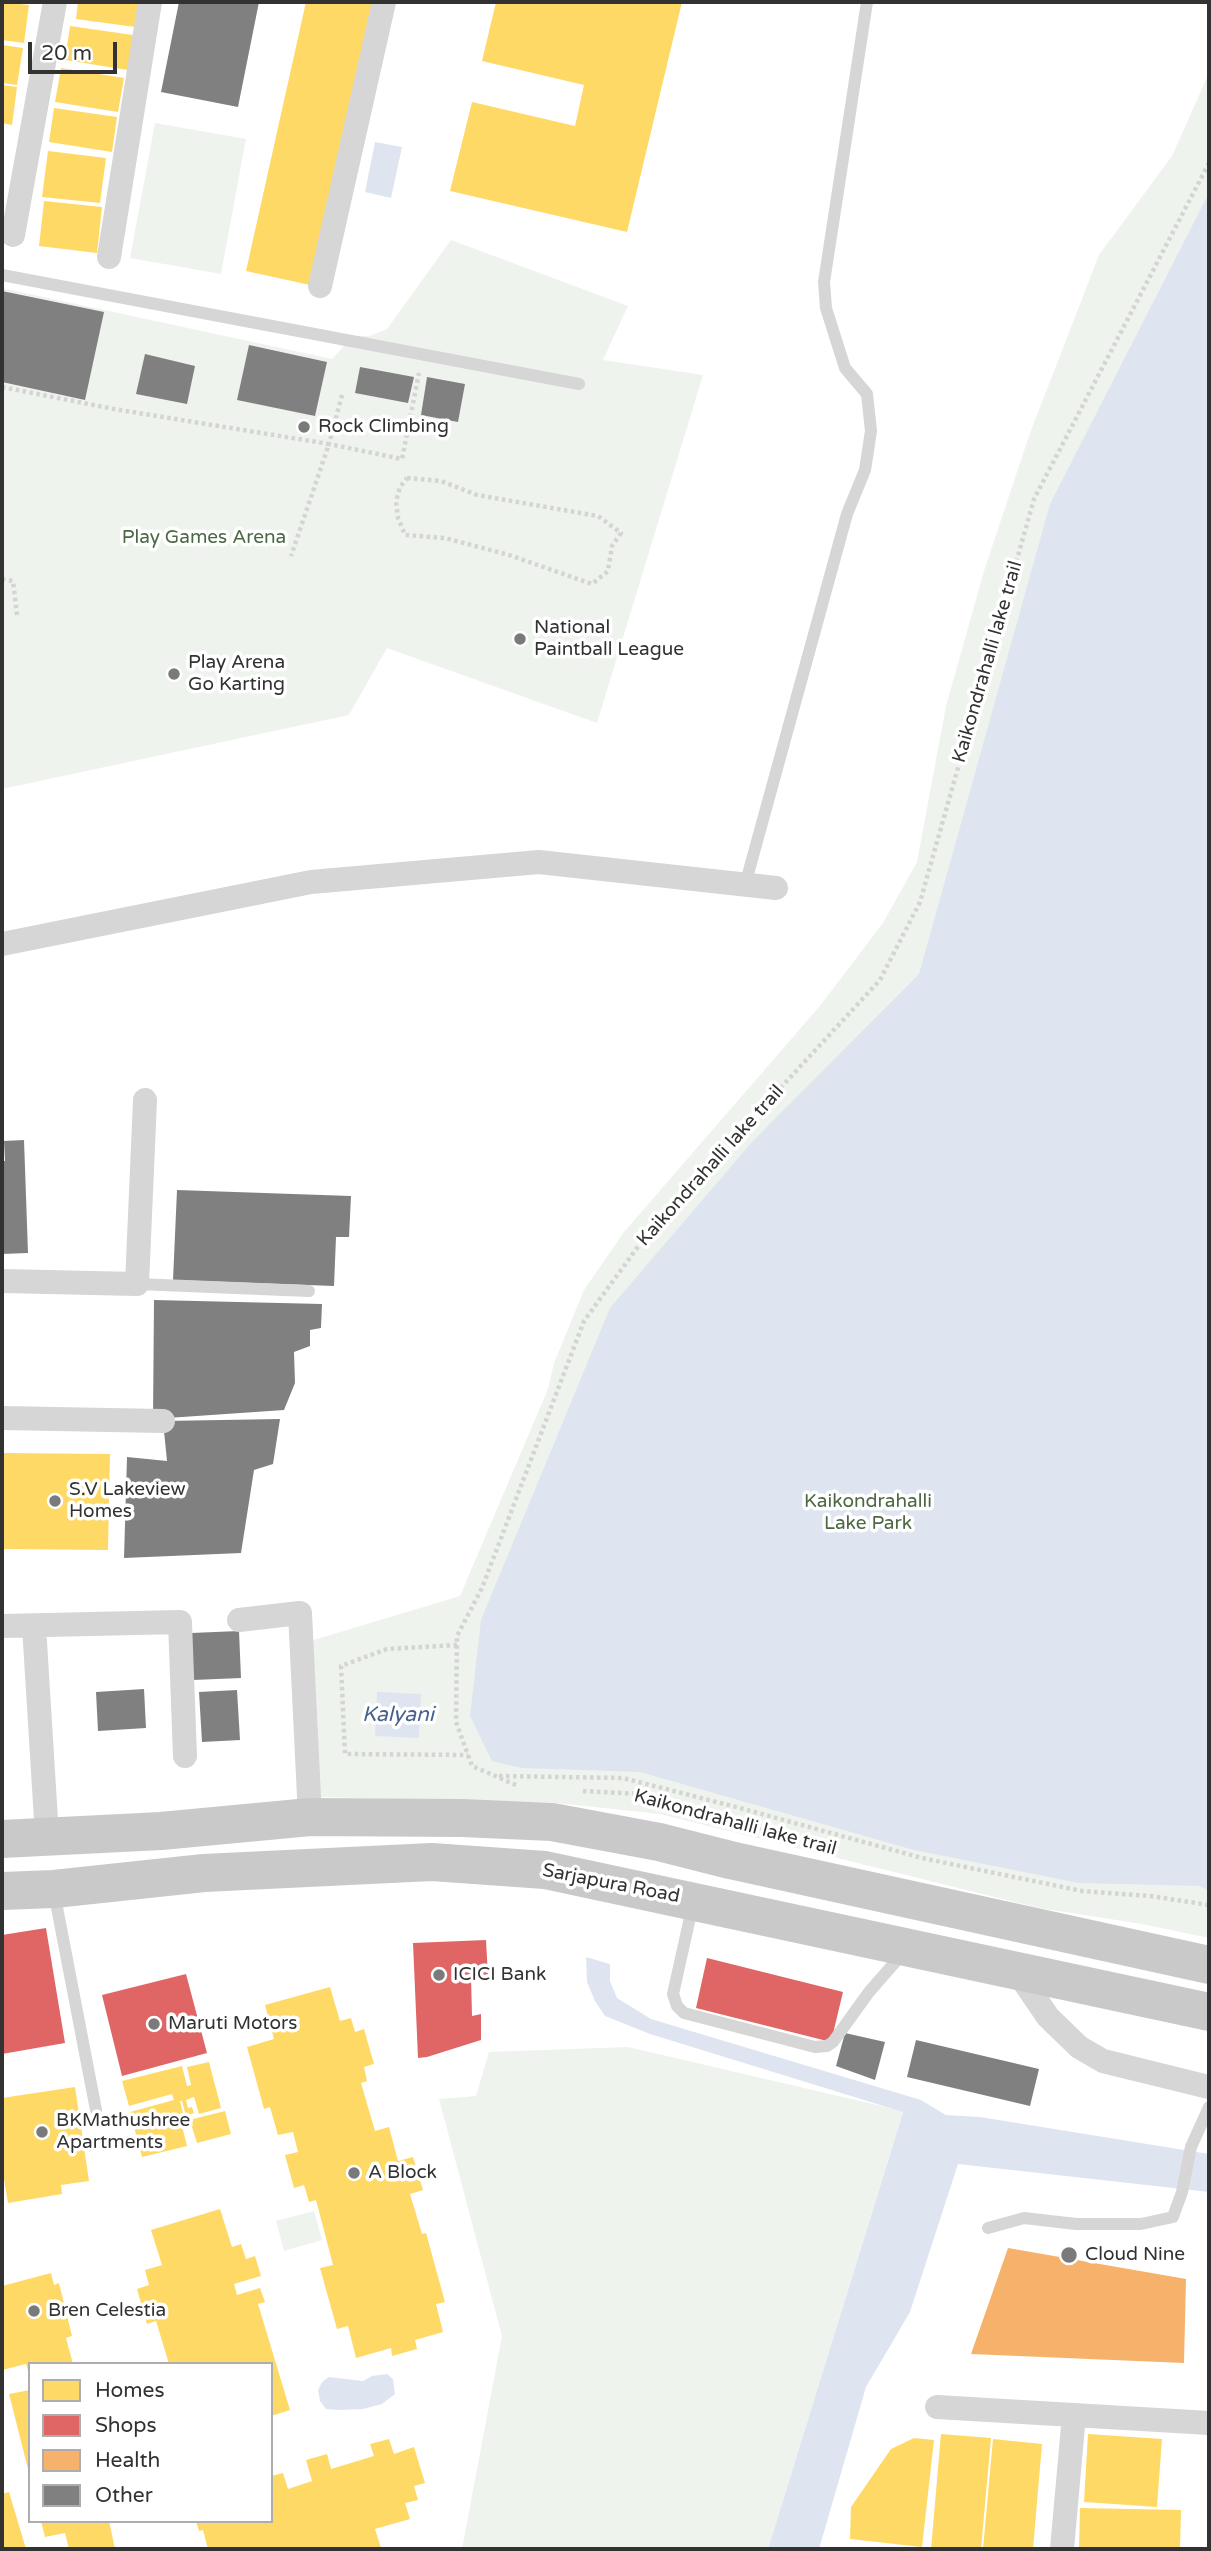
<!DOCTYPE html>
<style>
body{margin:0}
#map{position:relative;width:1211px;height:2551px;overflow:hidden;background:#fff;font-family:"Varela Round",sans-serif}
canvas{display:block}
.frame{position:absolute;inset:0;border:4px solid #323232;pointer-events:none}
.legend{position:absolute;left:28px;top:2362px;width:245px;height:161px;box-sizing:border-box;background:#fff;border:2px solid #adadad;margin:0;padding:9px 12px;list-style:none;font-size:21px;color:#323232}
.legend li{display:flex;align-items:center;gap:14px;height:35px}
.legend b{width:35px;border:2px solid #adadad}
.scale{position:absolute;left:28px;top:42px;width:89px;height:32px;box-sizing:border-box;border:4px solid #323232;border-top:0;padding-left:9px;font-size:21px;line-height:24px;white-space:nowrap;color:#323232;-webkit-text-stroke:5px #fff;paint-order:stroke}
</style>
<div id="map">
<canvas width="1211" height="2551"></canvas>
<div class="frame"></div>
<ul class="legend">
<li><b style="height:19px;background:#ffd966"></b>Homes</li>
<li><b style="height:19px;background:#e06666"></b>Shops</li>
<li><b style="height:19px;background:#f6b26b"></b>Health</li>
<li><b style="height:19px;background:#808080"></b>Other</li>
</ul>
<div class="scale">20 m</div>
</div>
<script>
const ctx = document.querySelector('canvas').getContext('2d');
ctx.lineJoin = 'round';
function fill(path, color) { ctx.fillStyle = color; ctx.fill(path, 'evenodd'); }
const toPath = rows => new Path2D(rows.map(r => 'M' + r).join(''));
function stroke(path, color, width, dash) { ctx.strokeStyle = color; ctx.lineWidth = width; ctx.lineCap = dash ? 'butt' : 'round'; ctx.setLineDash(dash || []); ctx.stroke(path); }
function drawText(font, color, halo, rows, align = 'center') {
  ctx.font = font + ' "Varela Round",sans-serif'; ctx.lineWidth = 7; ctx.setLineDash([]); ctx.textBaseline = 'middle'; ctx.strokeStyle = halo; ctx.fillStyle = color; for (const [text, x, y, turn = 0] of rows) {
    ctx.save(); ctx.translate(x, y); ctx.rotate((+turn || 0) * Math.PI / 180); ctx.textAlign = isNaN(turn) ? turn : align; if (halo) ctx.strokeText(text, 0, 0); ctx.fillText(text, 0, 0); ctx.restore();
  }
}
const green = toPath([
 [1209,73,1209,1938,1142,1924,1039,1908,660,1814,557,1803,320,1797,310,1641,460,1596,548,1389,554,1363,584,1290,624,1232,819,1007,883,923,917,862,946,706,984,571,1030,433,1099,255,1172,156],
 [155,123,246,139,221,274,130,258],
 [451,240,628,306,603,360,703,375,597,723,387,648,349,715,2,789,2,288,332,359,353,336,369,336,387,329],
 [628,2047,903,2111,768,2549,462,2549,502,2336,439,2099,476,2096,489,2052],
 [314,2211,322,2240,284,2251,276,2221]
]);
const water = toPath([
 [375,142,402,147,391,198,365,192],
 [1209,193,1209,1891,1199,1886,1079,1883,914,1850,640,1772,522,1768,492,1761,470,1716,481,1620,610,1308,752,1142,919,974,1050,504],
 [377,1692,421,1694,419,1738,375,1736],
 [586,1957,610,1964,610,1981,617,1998,651,2019,921,2100,946,2115,980,2117,1209,2154,1209,2192,958,2164,910,2312,866,2387,819,2549,768,2549,903,2112,650,2034,605,2016,595,2001,587,1982],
 [387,2374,393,2379,395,2394,382,2404,363,2409,339,2410,326,2409,320,2401,318,2390,322,2382,329,2377,363,2381,372,2376]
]);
const homes = toPath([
 [2,2,29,5,24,43,2,40],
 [78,2,138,2,135,27,76,19],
 [306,2,372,2,310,285,246,271],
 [496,2,682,2,627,232,450,191,472,102,575,126,584,85,482,61],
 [70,26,133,35,128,70,65,60],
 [2,45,23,48,17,85,2,83],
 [61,68,124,78,118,112,55,102],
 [2,85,17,87,12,125,2,123],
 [54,108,117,117,112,152,49,142],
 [48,151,106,158,100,203,42,197],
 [44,201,102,207,97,253,39,246],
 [2,1453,110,1454,108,1550,2,1549],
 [330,1987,340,2021,351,2018,355,2032,364,2029,374,2064,364,2067,367,2081,361,2083,375,2131,389,2127,398,2161,413,2157,423,2190,410,2194,422,2234,426,2233,445,2302,436,2304,443,2332,415,2340,417,2349,392,2356,391,2348,356,2358,348,2326,337,2329,320,2268,333,2265,316,2200,309,2202,304,2185,294,2188,285,2155,298,2152,293,2132,278,2135,270,2107,264,2109,247,2047,274,2039,265,2005],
 [209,2062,221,2108,199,2114,194,2097,186,2100,188,2108,192,2107,194,2113,186,2116,182,2101,180,2101,185,2121,225,2111,231,2134,197,2143,191,2124,182,2126,187,2146,142,2157,130,2112,174,2100,172,2094,129,2106,122,2081,182,2066,187,2086,191,2085,187,2067],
 [75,2087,89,2181,61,2185,62,2194,8,2203,2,2167,2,2098],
 [220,2209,232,2247,241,2244,246,2259,255,2256,261,2276,234,2284,237,2295,260,2288,265,2302,258,2304,290,2410,271,2416,271,2364,169,2364,156,2321,147,2324,137,2289,149,2285,145,2270,162,2265,151,2230],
 [51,2273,54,2285,59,2283,72,2336,66,2338,73,2364,30,2364,29,2374,26,2364,2,2370,2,2286],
 [30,2390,30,2473,29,2473,9,2394],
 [941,2434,991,2438,981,2549,931,2549],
 [1088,2434,1162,2439,1157,2507,1084,2502],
 [914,2438,934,2440,922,2547,850,2539,851,2507,891,2449],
 [389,2439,394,2454,414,2447,425,2483,414,2486,418,2500,405,2503,410,2519,375,2529,381,2548,208,2549,203,2530,199,2531,196,2521,271,2521,271,2476,283,2473,288,2489,312,2481,306,2460,327,2454,331,2469,374,2456,370,2444],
 [993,2439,1042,2444,1033,2549,983,2549],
 [9,2492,26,2549,2,2549,2,2494],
 [1080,2508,1181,2510,1180,2549,1079,2549],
 [41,2521,109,2521,115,2549,69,2549,65,2533,45,2537]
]);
const shops = toPath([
 [46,1928,65,2043,2,2054,2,1935],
 [486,1940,488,1976,471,1976,472,2016,481,2014,481,2040,427,2057,418,2058,413,1943],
 [707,1958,843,1992,831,2042,696,2008],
 [186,1974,207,2053,122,2076,102,1995]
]);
const health = toPath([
 [1008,2248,1186,2279,1184,2363,971,2354]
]);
const building = toPath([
 [179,2,259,2,238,107,161,92],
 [2,291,104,312,85,400,2,382],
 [249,345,327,362,315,416,237,400],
 [145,354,195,366,187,404,136,394],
 [360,367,414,377,408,403,355,393],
 [427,377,465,384,458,422,421,415],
 [24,1140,28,1253,2,1254,2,1161,5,1161,4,1141],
 [177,1190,351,1196,349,1237,336,1237,334,1286,173,1280],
 [154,1300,322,1304,321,1328,310,1330,310,1346,294,1352,295,1383,284,1410,153,1419],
 [280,1419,273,1464,254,1470,241,1553,124,1558,127,1457,167,1461,163,1421],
 [239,1631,241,1678,193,1680,191,1633],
 [144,1689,146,1728,98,1731,96,1692],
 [237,1690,240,1740,202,1742,199,1692],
 [845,2033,885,2042,875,2080,836,2066],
 [916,2040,1039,2069,1030,2106,907,2077]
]);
const path = toPath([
 [2,387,114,409,329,444,291,556],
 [342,395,329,444,402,459,419,373],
 [407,478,441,481,477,495,598,516,621,533,612,546,608,571,592,584,509,555,445,538,405,535,398,518,396,501,400,487,407,478],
 [2,579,13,581,17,615],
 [457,1645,387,1649,341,1666,345,1754,468,1755],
 [499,1776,623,1778,740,1808,922,1858,1082,1891,1150,1896,1209,1905],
 [516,1785,472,1766,456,1722,457,1636,482,1588,584,1321,653,1226,880,980,920,902,1034,499,1209,163],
 [583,1791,640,1794,762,1829]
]);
const lane = toPath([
 [2,275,579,384],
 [745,885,847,514,865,470,871,431,867,394,845,368,826,308,824,282,867,2],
 [137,1284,309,1291],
 [54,1892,96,2110],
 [693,1904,673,1994,677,2006,684,2013,815,2047,827,2046,833,2042,869,1992,904,1952],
 [988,2228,1024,2218,1076,2224,1141,2224,1173,2217,1182,2192,1191,2147,1209,2107]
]);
const street = toPath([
 [13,235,55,2],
 [109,257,150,2],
 [320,286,384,2],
 [2,944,311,882,539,862,776,888],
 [2,1281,137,1284,145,1100],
 [2,1418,163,1421],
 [239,1620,300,1613,310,1817],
 [2,1626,180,1622,185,1756],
 [34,1626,47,1836],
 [1016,1970,1048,2017,1079,2047,1103,2061,1209,2087],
 [937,2407,1209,2423],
 [1062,2549,1074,2415]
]);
const primary = toPath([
 [2,1839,161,1831,310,1817,462,1818,552,1822,659,1842,730,1860,1209,1965],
 [2,1891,54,1889,204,1873,432,1862,545,1870,1209,2012]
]);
const markers = [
 [304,427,7,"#7a7a7a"],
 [520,639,7,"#7a7a7a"],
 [174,674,7,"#7a7a7a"],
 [55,1501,7,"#7a7a7a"],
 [439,1975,7,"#7a7a7a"],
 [154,2024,7,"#7a7a7a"],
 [42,2132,7,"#7a7a7a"],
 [354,2173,7,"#7a7a7a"],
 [1069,2255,9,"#7a7a7a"],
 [34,2311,7,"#7a7a7a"]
];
const poiNames = [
 ["Rock Climbing",318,427],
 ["National",534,628],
 ["Paintball League",534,650],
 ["Play Arena",188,663],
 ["Go Karting",188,685],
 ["S.V Lakeview",69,1490],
 ["Homes",69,1512],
 ["ICICI Bank",453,1975],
 ["Maruti Motors",168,2024],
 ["BKMathushree",56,2121],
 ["Apartments",56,2143],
 ["A Block",368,2173],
 ["Cloud Nine",1085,2255],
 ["Bren Celestia",48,2311]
];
const parkNames = [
 ["Play Games Arena",204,538],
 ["Kaikondrahalli",868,1502],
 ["Lake Park",868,1524]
];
const streetNames = [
 ["Kaikondrahalli lake trail",988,662,-74],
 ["Kaikondrahalli lake trail",711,1166,-48],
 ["Kaikondrahalli lake trail",735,1823,15],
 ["Sarjapura Road",611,1884,11]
];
const waterNames = [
 ["Kalyani",398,1715]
];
fill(green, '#eff3ed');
fill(water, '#dfe5f0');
fill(homes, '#ffd966');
fill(shops, '#e06666');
fill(health, '#f6b26b');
fill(building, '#808080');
stroke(path, '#d4d4d4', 4.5, [3.5, 3.5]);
stroke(lane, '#d6d6d6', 12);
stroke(street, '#d6d6d6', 24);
stroke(primary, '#c9c9c9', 38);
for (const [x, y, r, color] of markers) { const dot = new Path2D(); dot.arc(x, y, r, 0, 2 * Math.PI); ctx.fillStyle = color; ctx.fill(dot); stroke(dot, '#fff', 2.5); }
drawText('19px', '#323232', '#fff', poiNames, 'left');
drawText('19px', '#4c6944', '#fff', parkNames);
drawText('19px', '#323232', '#fff', streetNames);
drawText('italic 21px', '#48618c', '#fff', waterNames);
</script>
